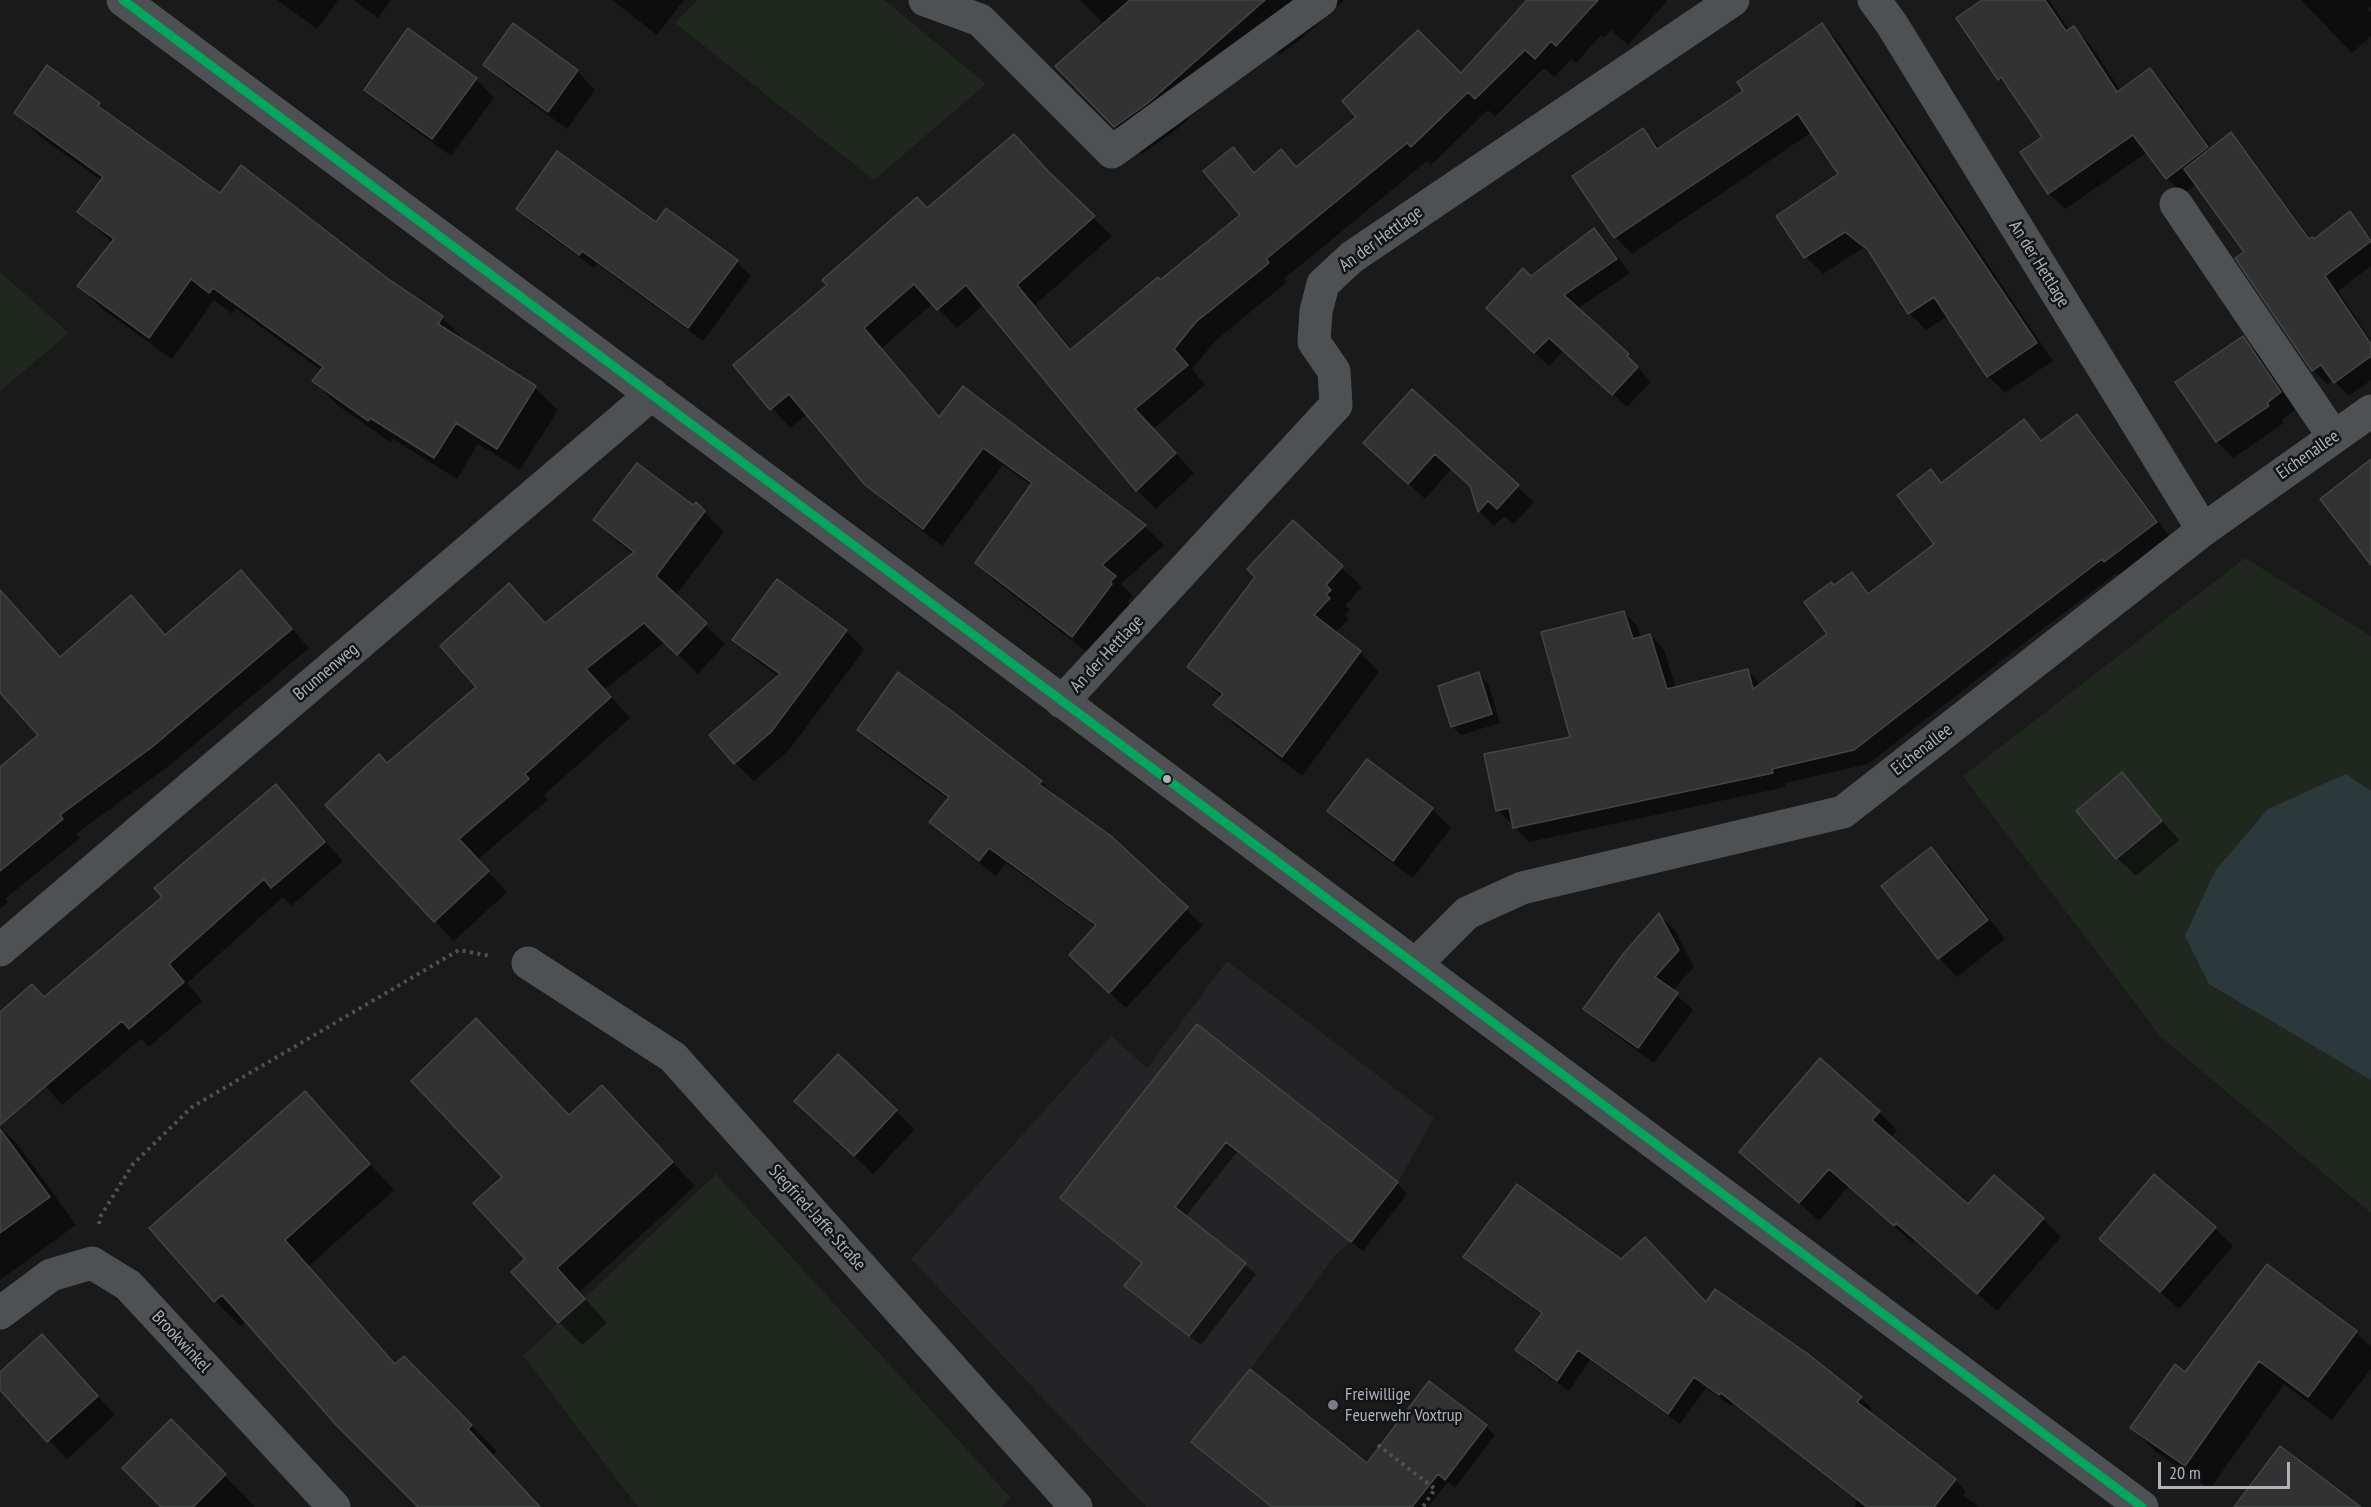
<!DOCTYPE html>
<meta charset="utf-8">
<style>
body{margin:0}
#map{position:relative;width:2371px;height:1507px;overflow:hidden;background:#1a1a1a;font-family:"PT Sans Narrow",sans-serif}
canvas{display:block}
.scale{position:absolute;left:2158px;top:1462px;width:132px;height:27px;box-sizing:border-box;border:3px solid #abb3bb;border-top:0;padding-left:8px;font-size:18px;line-height:21px;white-space:nowrap;color:#abb3bb;-webkit-text-stroke:4px #141416;paint-order:stroke}
</style>
<div id="map">
<canvas width="2371" height="1507"></canvas>
<div class="scale">20 m</div>
</div>
<script>
const ctx = document.querySelector('canvas').getContext('2d');
ctx.lineJoin = 'round';
function fill(path, color) { ctx.fillStyle = color; ctx.fill(path, 'evenodd'); }
const toPath = rows => new Path2D(rows.map(r => 'M' + r).join(''));
function stroke(path, color, width, dash) { ctx.strokeStyle = color; ctx.lineWidth = width; ctx.lineCap = dash ? 'butt' : 'round'; ctx.setLineDash(dash || []); ctx.stroke(path); }
function drawText(font, color, halo, rows, align = 'center') {
  ctx.font = font + ' "PT Sans Narrow",sans-serif'; ctx.lineWidth = 5; ctx.setLineDash([]); ctx.textBaseline = 'middle'; ctx.strokeStyle = halo; ctx.fillStyle = color; for (const [text, x, y, turn = 0] of rows) {
    ctx.save(); ctx.translate(x, y); ctx.rotate((+turn || 0) * Math.PI / 180); ctx.textAlign = isNaN(turn) ? turn : align; if (halo) ctx.strokeText(text, 0, 0); ctx.fillText(text, 0, 0); ctx.restore();
  }
}
const built = toPath([
 [1227,961,1434,1118,1398,1182,1351,1242,1336,1254,1250,1369,1191,1442,1272,1507,1146,1507,911,1259,1111,1036,1147,1068]
]);
const green = toPath([
 [698,0,884,0,986,84,874,180,675,23],
 [0,272,69,333,0,391],
 [2245,558,2371,636,2371,1213,2160,1036,1963,776],
 [716,1174,1011,1498,1002,1507,638,1507,523,1356]
]);
const water = toPath([
 [2346,774,2371,791,2371,1080,2209,984,2185,936,2215,871,2268,809]
]);
const shadow = toPath([
 [277,0,338,0,317,29],
 [354,0,391,0,378,18],
 [612,0,684,0,657,35],
 [1080,0,1344,0,1302,38,1279,55,1270,46,1176,130,1142,154,1057,66,1104,24],
 [1529,0,1668,0,1628,45,1611,30,1604,37,1601,35,1576,63,1571,59,1554,77,1544,68,1495,117,1488,110,1431,165,1427,161,1284,279,1287,282,1215,341,1192,369,1205,385,1153,429,1194,473,1156,509,1137,490,984,304,957,328,933,303,882,348,940,418,963,388,1145,527,1164,545,1121,584,1133,596,1128,602,1130,604,1091,655,996,582,977,563,1032,486,1003,465,942,546,886,503,866,484,807,414,790,428,735,365,928,210,1061,186,1112,236,1035,305,1072,350,1242,215,1233,149,1256,173,1281,151,1298,168,1461,75],
 [1985,0,2049,0,2070,31,2073,28,2090,44,2121,91,2150,70,2166,86,2212,149,2230,134,2245,149,2311,239,2314,241,2349,213,2371,238,2371,266,2338,291,2371,340,2371,380,2349,396,2333,380,2327,384,2313,370,2247,252,2197,184,2183,194,2167,178,2148,152,2065,209,2049,193,2044,137,2015,95,1999,79],
 [2301,0,2371,0,2371,6,2367,9,2371,13,2371,36,2352,53],
 [1822,25,1839,42,2053,361,2005,393,1988,376,1948,316,1926,330,1909,313,1873,256,1863,248,1823,274,1806,257,1840,174,1812,132,1632,254,1615,237,1643,130,1661,148,1745,92],
 [485,65,577,71,595,90,567,129,504,83],
 [476,79,494,98,451,156,385,108,366,89],
 [99,104,115,120,220,195,386,279,442,317,464,340,463,342,535,388,558,410,520,470,478,444,457,479,393,439,390,442,336,404,314,381,322,371,236,309,232,314,214,300,172,359,101,308,79,286,113,243,79,212,102,181,38,135,16,112],
 [518,209,737,262,751,276,703,341,597,264,594,268,532,223],
 [1594,230,1607,243,1630,273,1577,309,1628,356,1651,382,1627,407,1564,350,1549,366,1501,322,1531,278],
 [2243,338,2259,354,2296,409,2282,420,2284,423,2233,458,2217,441],
 [1413,391,1534,502,1514,524,1504,516,1494,526,1479,511,1472,487,1452,468,1425,499,1365,443],
 [2077,416,2091,430,2170,537,2119,575,2117,573,2032,637,1868,764,1785,783,1786,787,1529,842,1515,827,1514,824,1512,824,1498,810,1571,738,1624,612,1638,627,1641,638,1650,635,1664,650,1676,688,1748,671,1761,685,1830,634,1834,587,1852,574,1870,594,1936,544,1931,471,1943,483,2023,421,2043,442],
 [696,504,724,532,675,596,725,644,698,674,665,642,605,689,630,718,544,795,548,800,477,860,507,892,454,941,327,806,387,765,478,687,509,585,546,624,633,554,615,540,595,520,693,507],
 [1293,522,1362,587,1345,606,1350,610,1345,615,1349,619,1335,633,1360,652,1379,672,1302,776,1235,725,1215,705,1222,697,1189,667,1257,577],
 [241,572,309,648,170,765,76,834,80,838,5,899,8,902,0,909,0,769,40,735,0,690,0,592,61,658,131,597,167,636],
 [846,631,864,650,789,750,754,781,735,763,779,677,753,658,734,640],
 [1479,674,1488,683,1500,723,1461,735,1452,726],
 [859,730,1041,782,1203,925,1126,1008,1087,972,1096,927,1006,863,996,876,948,838,931,822,949,800,875,746],
 [1367,761,1432,809,1451,828,1413,878,1347,830,1329,811],
 [2122,775,2179,840,2136,876,2117,858],
 [276,786,343,861,291,906,283,897,187,983,202,1001,149,1047,141,1039,62,1105,0,1036,0,1014,44,998,164,898],
 [1931,849,1950,867,2005,939,1957,977,1939,958],
 [1659,915,1675,930,1694,967,1672,991,1693,1010,1654,1063,1601,1024,1585,1009],
 [1197,1026,1397,1183,1407,1194,1363,1251,1237,1152,1185,1217,1256,1274,1201,1345,1137,1296,1126,1286,1142,1264,1062,1198],
 [838,1057,915,1129,873,1174,815,1119],
 [602,1087,695,1186,579,1292,607,1323,582,1345,559,1322,527,1259,505,1177],
 [305,1093,394,1190,309,1266,397,1365,404,1358,497,1451,493,1455,540,1507,420,1507,247,1321,240,1326,215,1301],
 [1879,1112,1897,1130,1890,1139,1969,1207,2043,1219,2061,1237,1997,1311,1915,1240,1913,1243,1848,1187,1819,1221,1741,1151],
 [0,1127,18,1145,76,1225,0,1280],
 [2215,1228,2233,1246,2179,1309,2101,1239],
 [1465,1257,1621,1261,1706,1304,1861,1398,1872,1409,1869,1413,1955,1480,1966,1491,1963,1495,1979,1507,1856,1507,1854,1505,1857,1500,1733,1403,1731,1406,1706,1388,1680,1424,1590,1360,1569,1391,1528,1362,1517,1350,1542,1315,1477,1268],
 [2267,1266,2356,1333,2371,1347,2371,1369,2332,1420,2284,1384,2210,1489,2156,1452,2132,1428,2186,1374],
 [61,1355,115,1415,67,1459,0,1387,0,1374],
 [1486,1426,1495,1435,1455,1488,1448,1482,1428,1507,1272,1507,1202,1451,1367,1465],
 [190,1440,255,1507,163,1507]
]);
const building = toPath([
 [1130,0,1265,0,1148,103,1114,127,1055,66,1130,0],
 [1527,0,1598,0,1556,46,1551,41,1535,59,1525,50,1475,99,1468,92,1411,147,1407,143,1266,259,1269,263,1196,322,1174,349,1188,365,1135,409,1176,453,1136,491,966,285,937,310,914,284,864,328,939,417,963,386,1146,525,1102,565,1116,576,1110,582,1112,584,1072,637,975,563,1032,483,983,448,923,529,865,485,789,394,770,410,733,365,827,285,822,280,917,197,927,208,1014,134,1048,171,1095,216,1017,285,1070,350,1158,277,1160,280,1240,215,1203,171,1233,147,1254,173,1281,149,1296,167,1356,117,1342,101,1418,30,1461,73,1527,0],
 [1982,0,2045,0,2066,31,2074,26,2117,92,2150,68,2208,147,2166,179,2133,135,2048,194,2020,152,2042,137,2001,77,1998,80,1956,18,1982,0],
 [513,23,578,70,548,112,483,65,513,23],
 [1822,23,2037,343,1987,377,1934,297,1908,314,1868,250,1845,232,1804,258,1776,216,1838,174,1798,114,1614,238,1572,176,1643,128,1657,149,1743,91,1737,82,1822,23],
 [408,28,477,78,432,139,364,90,408,28],
 [47,65,100,103,98,106,220,193,241,165,387,278,443,316,438,324,536,386,497,449,456,423,434,458,370,418,368,421,312,381,323,367,213,288,209,293,191,279,149,338,77,286,114,239,77,212,103,177,14,113,47,65],
 [2231,132,2309,239,2312,237,2314,239,2350,211,2371,241,2325,276,2371,344,2371,356,2334,383,2321,365,2312,371,2235,258,2244,252,2184,169,2231,132],
 [557,151,656,222,666,208,738,260,688,328,582,251,579,255,516,209,557,151],
 [1594,228,1617,259,1564,295,1629,354,1627,356,1638,367,1612,395,1549,338,1534,353,1486,308,1523,268,1531,276,1594,228],
 [2243,336,2281,392,2267,403,2269,406,2216,442,2175,382,2243,336],
 [1412,389,1519,485,1497,509,1488,501,1478,512,1470,486,1435,454,1408,484,1363,443,1412,389],
 [2077,414,2157,522,2104,562,2102,559,2018,623,1854,750,1772,769,1773,773,1513,828,1509,808,1496,811,1484,754,1570,737,1541,632,1624,611,1633,639,1650,634,1667,689,1748,669,1753,689,1827,634,1804,602,1831,582,1834,585,1852,572,1868,594,1934,544,1897,495,1931,469,1941,483,2024,419,2041,441,2077,414],
 [2371,459,2371,565,2320,499,2371,459],
 [637,463,693,505,696,502,705,511,656,576,707,623,677,655,644,623,586,669,611,697,525,774,529,779,459,839,489,871,434,922,325,805,379,754,387,763,476,687,440,646,509,583,545,623,634,552,593,520,637,463],
 [1293,520,1343,566,1326,585,1331,590,1326,595,1330,598,1314,615,1361,651,1282,757,1213,705,1223,694,1187,667,1255,577,1247,569,1293,520],
 [241,570,292,629,152,747,60,815,63,819,0,871,0,767,38,735,0,693,0,590,60,657,131,595,165,635,241,570],
 [777,579,847,630,771,732,734,764,709,735,780,674,732,640,777,579],
 [898,672,957,715,1042,781,1039,784,1111,836,1188,907,1109,993,1069,955,1096,925,989,848,979,861,929,822,949,797,857,730,898,672],
 [1479,672,1492,714,1451,727,1438,686,1479,672],
 [1367,759,1433,808,1393,861,1327,811,1367,759],
 [2122,772,2162,821,2116,859,2076,811,2122,772],
 [276,784,325,842,271,888,264,879,169,964,184,982,129,1029,122,1021,0,1125,0,1012,32,984,44,997,162,897,154,888,276,784],
 [1931,847,1988,920,1938,959,1881,886,1931,847],
 [1659,913,1679,950,1655,977,1678,993,1638,1048,1583,1009,1623,954,1659,913],
 [476,1018,569,1115,602,1085,673,1162,557,1268,585,1299,558,1323,511,1272,525,1259,473,1203,502,1177,411,1081,476,1018],
 [1197,1024,1398,1182,1351,1242,1226,1142,1175,1207,1246,1263,1189,1336,1124,1286,1142,1263,1060,1198,1197,1024],
 [838,1054,897,1110,854,1156,794,1101,838,1054],
 [1820,1058,1880,1111,1872,1120,1968,1204,1994,1175,2044,1218,1977,1294,1896,1223,1894,1226,1829,1169,1799,1203,1739,1152,1820,1058],
 [305,1091,370,1164,285,1240,395,1364,404,1356,472,1425,468,1429,540,1507,418,1507,336,1425,222,1295,214,1302,149,1228,305,1091],
 [0,1129,50,1197,0,1233,0,1129],
 [2154,1174,2216,1227,2160,1292,2099,1239,2154,1174],
 [1517,1184,1621,1259,1645,1237,1706,1302,1715,1289,1808,1354,1862,1397,1857,1402,1956,1479,1934,1507,1867,1507,1721,1393,1719,1395,1694,1377,1668,1414,1578,1350,1557,1381,1515,1350,1542,1313,1463,1257,1517,1184],
 [2267,1264,2357,1331,2308,1397,2259,1361,2185,1466,2130,1428,2175,1364,2185,1372,2267,1264],
 [42,1334,98,1396,47,1442,0,1390,0,1372,42,1334],
 [1250,1369,1367,1463,1429,1381,1487,1425,1445,1480,1438,1474,1412,1507,1272,1507,1191,1442,1250,1369],
 [171,1419,226,1474,193,1507,161,1507,122,1468,171,1419],
 [2280,1446,2361,1507,2234,1507,2280,1446]
]);
const path = toPath([
 [99,1224,100,1217,133,1164,192,1107,459,950,490,956],
 [1378,1445,1435,1489,1423,1507]
]);
const minor = toPath([
 [123,0,2142,1507],
 [925,0,980,20,1112,152,1321,0],
 [1874,0,1891,23,2203,530],
 [2176,204,2334,437],
 [1062,702,1336,405,1334,371,1314,342,1316,311,1323,284,1352,257,1733,0],
 [0,950,652,394],
 [528,963,673,1057,1076,1507],
 [1416,964,1467,913,1522,888,1843,812,2203,530,2371,411],
 [0,1313,51,1275,92,1263,128,1285,334,1507]
]);
const bus1 = toPath([
 [123,0,2142,1507]
]);
const markers = [
 [1167,779,5,"#abb3bb"],
 [1333,1405,6,"#787d83"]
];
const streetNames = [
 ["An der Hettlage",1381,239,-36],
 ["An der Hettlage",2039,264,58],
 ["Eichenallee",2308,455,-35],
 ["An der Hettlage",1107,654,-47],
 ["Brunnenweg",326,672,-40],
 ["Eichenallee",1922,750,-38],
 ["Siegfried-Jaffe-Straße",817,1218,48],
 ["Brookwinkel",181,1342,47]
];
const poiNames = [
 ["Freiwillige",1345,1395],
 ["Feuerwehr Voxtrup",1345,1416]
];
fill(built, '#242426');
fill(green, '#20271f');
fill(water, '#2c393c');
fill(shadow, '#0007');
fill(building, '#323232');
stroke(building, '#424546', 1.5);
stroke(path, '#505155', 4, [3, 4.5]);
stroke(minor, '#4e5153', 33);
stroke(bus1, '#00a75c', 9);
for (const [x, y, r, color] of markers) { const dot = new Path2D(); dot.arc(x, y, r, 0, 2 * Math.PI); ctx.fillStyle = color; ctx.fill(dot); stroke(dot, '#141416', 2); }
drawText('18px', '#abb3bb', '#141416', streetNames);
drawText('18px', '#abb3bb', '#141416', poiNames, 'left');
</script>
